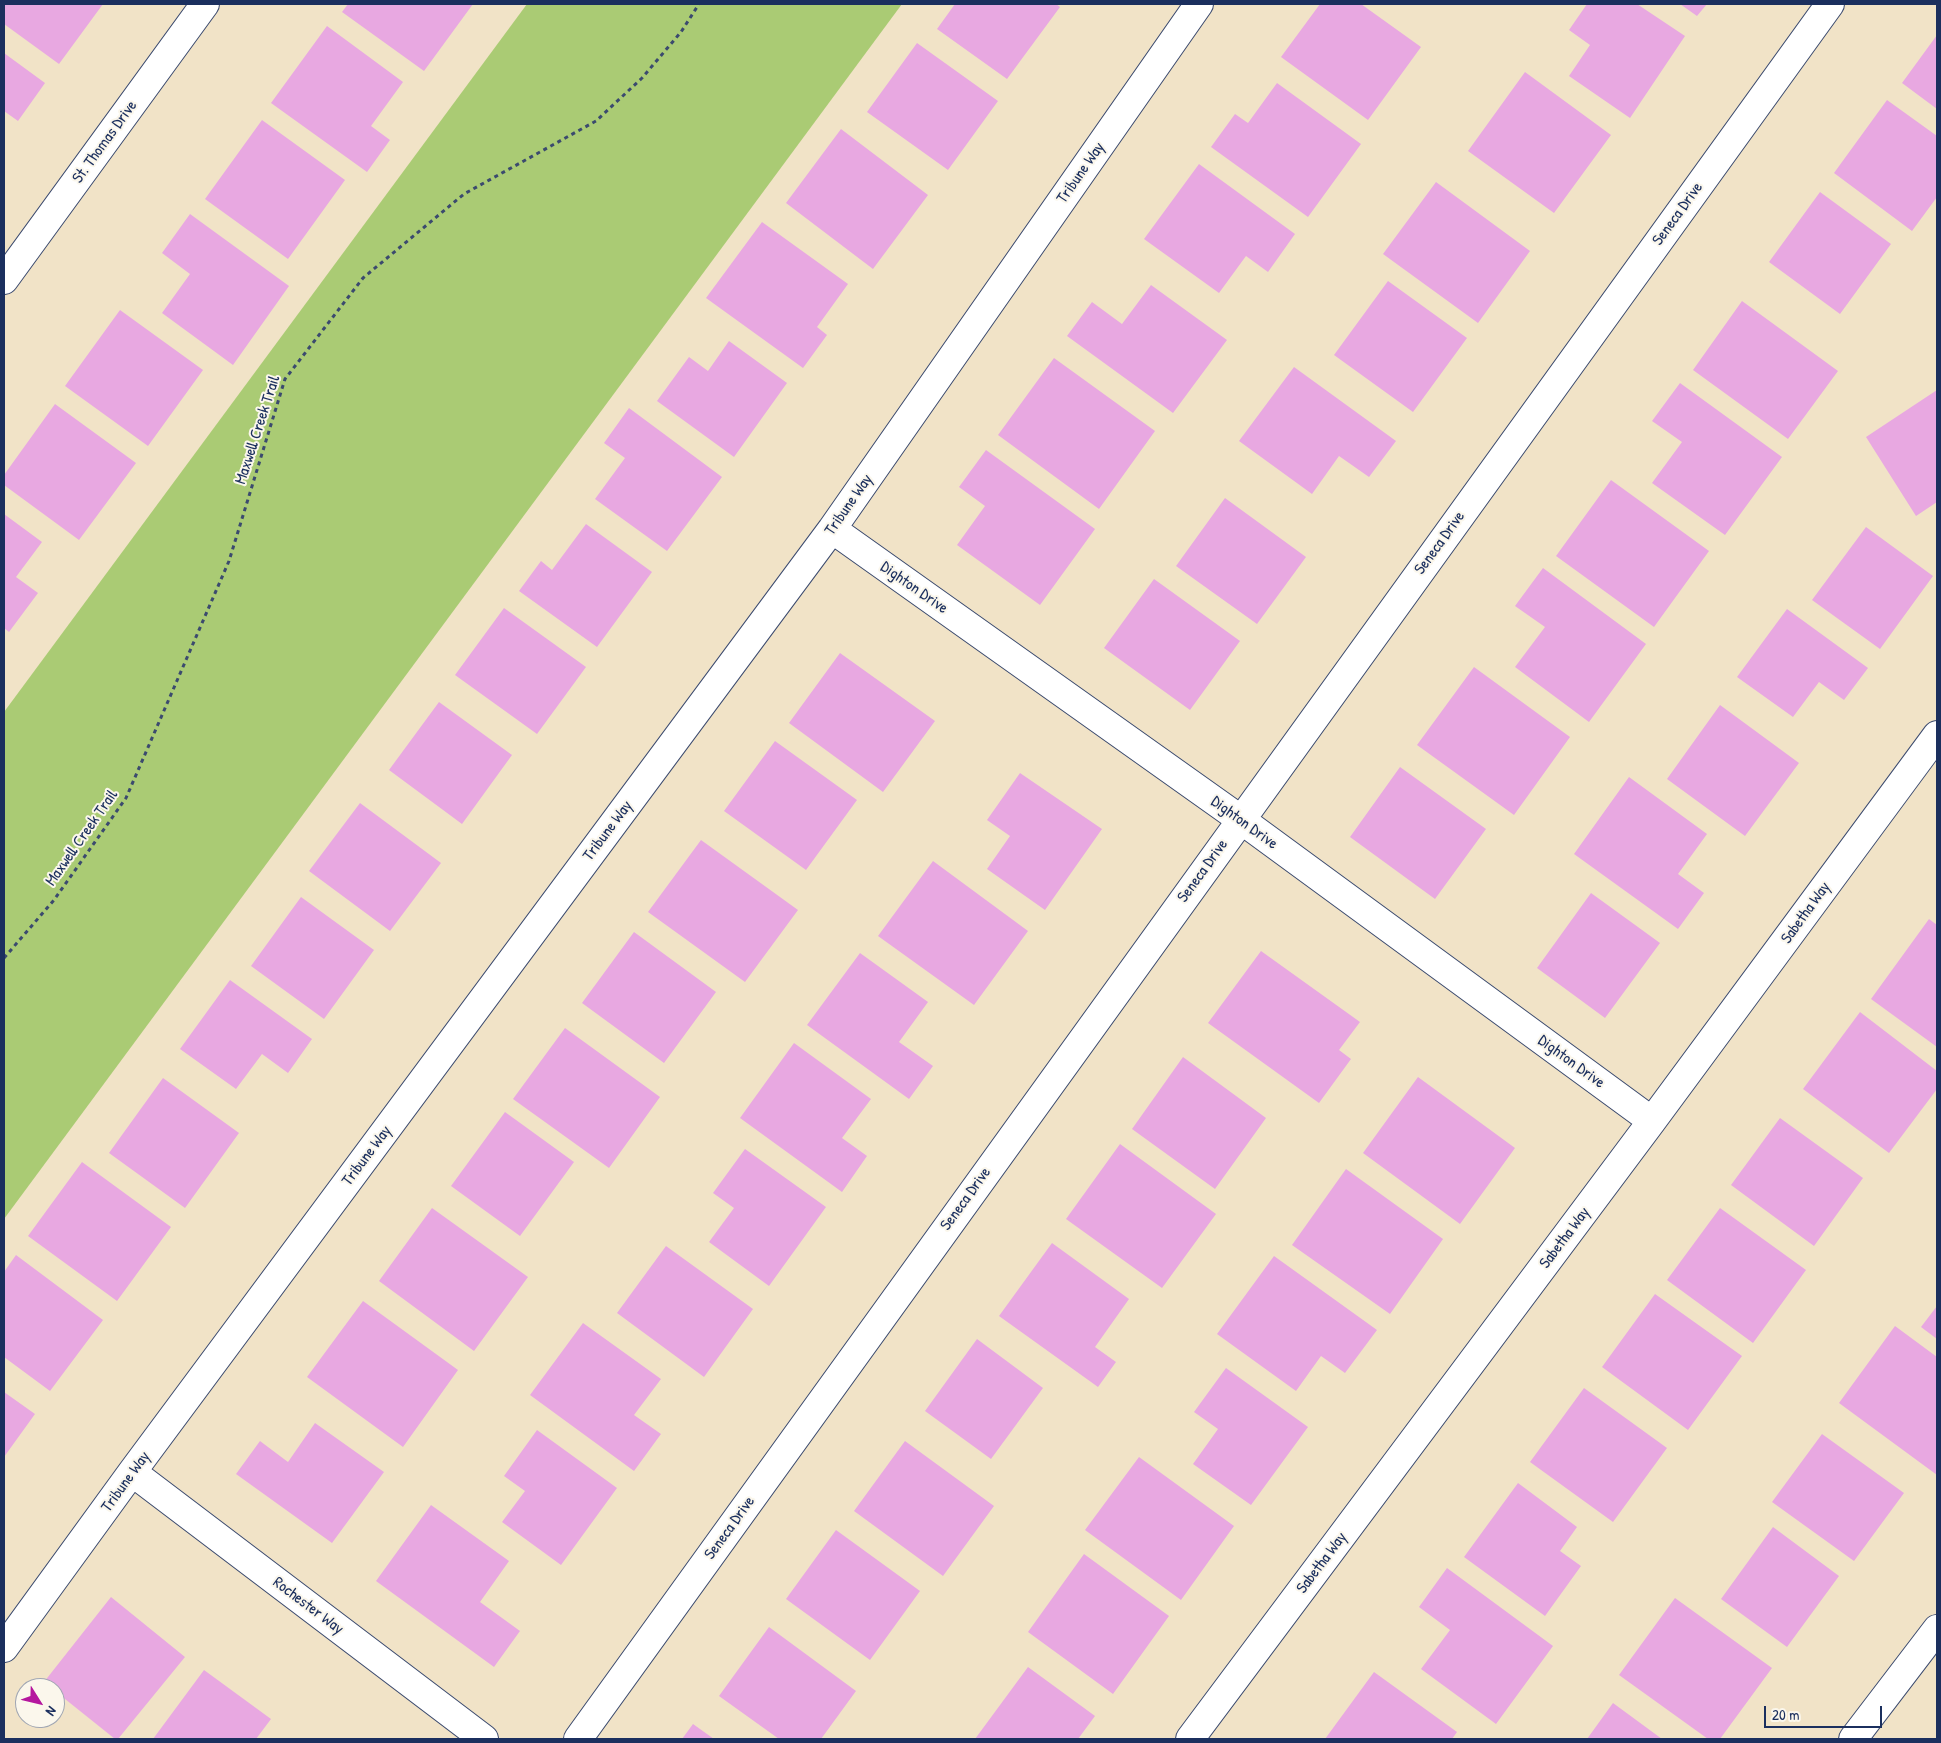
<!DOCTYPE html>
<style>
body{margin:0}
#map{position:relative;width:1941px;height:1743px;overflow:hidden;background:#f1e3c7;font-family:"Patrick Hand",sans-serif}
canvas{display:block}
.frame{position:absolute;inset:0;border:5px solid #1b2f5e;pointer-events:none}
.north{position:absolute;left:15px;top:1678px;width:50px;height:50px;box-sizing:border-box;background:#fbf7ec;border:1px solid #a1a7b3;border-radius:50%;rotate:126deg;font-size:14px;font-weight:700;line-height:20px;text-align:center;color:#1b2f5e}
.north::after{content:'';display:block;margin:auto;width:18px;height:22px;background:#b5179e;clip-path:polygon(50% 0,100% 100%,50% 72%,0 100%)}
.scale{position:absolute;left:1764px;top:1706px;width:118px;height:22px;box-sizing:border-box;border:2px solid #1b2f5e;border-top:0;padding-left:6px;font-size:15px;line-height:18px;white-space:nowrap;color:#1b2f5e;-webkit-text-stroke:4px #fbf7ec;paint-order:stroke}
</style>
<div id="map">
<canvas width="1941" height="1743"></canvas>
<div class="frame"></div>
<div class="north">N</div>
<div class="scale">20 m</div>
</div>
<script>
const ctx = document.querySelector('canvas').getContext('2d');
ctx.lineJoin = 'round';
function fill(path, color) { ctx.fillStyle = color; ctx.fill(path, 'evenodd'); }
const toPath = rows => new Path2D(rows.map(r => 'M' + r).join(''));
function stroke(path, color, width, dash) { ctx.strokeStyle = color; ctx.lineWidth = width; ctx.lineCap = dash ? 'butt' : 'round'; ctx.setLineDash(dash || []); ctx.stroke(path); }
function drawText(font, color, halo, rows, align = 'center') {
  ctx.font = font + ' "Patrick Hand",sans-serif'; ctx.lineWidth = 4; ctx.setLineDash([]); ctx.textBaseline = 'middle'; ctx.strokeStyle = halo; ctx.fillStyle = color; for (const [text, x, y, turn = 0] of rows) {
    ctx.save(); ctx.translate(x, y); ctx.rotate((+turn || 0) * Math.PI / 180); ctx.textAlign = isNaN(turn) ? turn : align; if (halo) ctx.strokeText(text, 0, 0); ctx.fillText(text, 0, 0); ctx.restore();
  }
}
const green = toPath([
 [527,4,902,4,4,1219,4,712]
]);
const building = toPath([
 [4,4,103,4,59,64,4,24],
 [348,4,473,4,424,71,342,12],
 [955,4,1056,4,1060,7,1007,79,937,29],
 [1320,4,1361,4,1421,47,1368,120,1281,57],
 [1587,4,1637,4,1685,36,1630,118,1569,76,1590,45,1569,30],
 [1680,4,1707,4,1697,16],
 [327,26,403,82,371,126,390,140,367,172,271,103],
 [1937,35,1937,109,1902,83],
 [917,43,998,101,948,170,867,112],
 [4,53,45,83,18,121,4,111],
 [1525,72,1611,135,1554,213,1468,151],
 [1277,83,1361,144,1308,217,1211,147,1235,114,1248,123],
 [1887,100,1937,136,1937,197,1912,231,1834,173],
 [262,120,345,180,288,259,205,199],
 [841,129,928,195,873,269,786,203],
 [1199,164,1295,234,1268,272,1246,256,1219,293,1144,239],
 [1436,182,1530,251,1478,323,1383,254],
 [1820,192,1891,244,1840,314,1769,262],
 [190,214,289,286,233,365,162,313,190,274,162,253],
 [762,222,848,284,817,327,827,335,803,368,706,298],
 [1388,281,1467,338,1413,412,1334,355],
 [1151,285,1227,340,1173,413,1067,336,1092,302,1122,324],
 [1742,301,1838,371,1788,439,1693,370],
 [120,310,203,370,148,446,65,386],
 [729,341,787,383,734,457,657,401,689,357,708,371],
 [1054,358,1155,431,1099,509,998,435],
 [1294,367,1396,441,1369,477,1339,456,1312,494,1239,441],
 [1680,383,1782,457,1725,535,1652,483,1682,442,1652,421],
 [1937,390,1937,502,1916,516,1866,437],
 [55,404,136,463,79,540,4,485,4,475],
 [629,408,722,477,667,551,595,499,625,458,604,443],
 [986,450,1095,529,1040,605,957,545,985,506,959,487],
 [1611,480,1709,551,1654,627,1556,556],
 [1225,498,1306,557,1257,624,1176,566],
 [4,514,42,542,16,577,38,593,9,632,4,628],
 [586,524,652,572,597,647,519,591,541,561,552,570],
 [1866,527,1933,576,1880,649,1812,600],
 [1543,568,1646,644,1589,722,1515,667,1545,627,1515,606],
 [1154,579,1240,641,1190,710,1104,648],
 [504,608,586,667,537,734,455,675],
 [1787,609,1868,668,1844,700,1819,682,1793,717,1737,677],
 [840,653,935,721,883,792,789,723],
 [1474,667,1570,737,1514,815,1417,745],
 [439,702,512,755,462,824,389,770],
 [1720,705,1799,763,1745,836,1667,779],
 [775,741,857,800,806,870,724,811],
 [1400,767,1486,829,1435,899,1350,837],
 [1020,773,1102,829,1045,910,987,869,1010,836,987,820],
 [1629,777,1707,834,1678,874,1704,893,1678,929,1574,854],
 [360,803,441,863,390,931,309,871],
 [701,840,798,910,745,982,648,912],
 [933,861,1028,931,974,1005,878,936],
 [1591,893,1660,943,1605,1018,1537,968],
 [301,897,374,950,324,1019,251,966],
 [1929,919,1937,925,1937,1047,1871,999],
 [634,932,716,992,664,1063,582,1003],
 [1261,951,1360,1022,1339,1050,1351,1059,1319,1103,1208,1023],
 [860,953,928,1002,899,1042,933,1066,909,1099,807,1025],
 [230,980,312,1039,288,1073,262,1054,236,1089,180,1049],
 [1860,1012,1937,1071,1937,1089,1889,1153,1803,1089],
 [565,1028,660,1097,609,1168,513,1099],
 [794,1043,871,1099,842,1138,867,1156,842,1192,740,1118],
 [1183,1057,1266,1118,1215,1189,1132,1129],
 [1418,1077,1515,1148,1460,1224,1363,1153],
 [163,1078,239,1133,185,1208,109,1153],
 [505,1112,574,1162,520,1236,451,1186],
 [1780,1118,1863,1178,1814,1246,1731,1185],
 [1120,1144,1216,1214,1162,1288,1066,1219],
 [745,1149,826,1207,769,1286,709,1242,734,1208,713,1193],
 [82,1162,171,1227,117,1301,28,1236],
 [1346,1169,1443,1239,1390,1314,1292,1245],
 [432,1208,528,1277,474,1351,379,1281],
 [1720,1208,1806,1270,1753,1343,1667,1280],
 [1052,1243,1129,1299,1095,1347,1116,1362,1098,1387,999,1316],
 [666,1246,753,1309,704,1377,617,1313],
 [16,1255,103,1320,50,1391,4,1357,4,1272],
 [1274,1256,1377,1330,1345,1373,1321,1356,1296,1391,1217,1334],
 [1655,1294,1742,1356,1688,1430,1602,1367],
 [363,1301,458,1370,403,1447,307,1377],
 [1937,1306,1937,1339,1921,1327],
 [583,1323,661,1379,634,1415,661,1434,634,1471,530,1395],
 [1895,1326,1937,1357,1937,1475,1839,1403],
 [977,1339,1043,1388,991,1459,925,1411],
 [1226,1368,1308,1427,1251,1505,1193,1464,1218,1429,1194,1412],
 [1584,1388,1667,1448,1613,1522,1530,1462],
 [4,1392,35,1414,4,1457],
 [315,1423,384,1472,332,1543,236,1474,260,1441,288,1462],
 [537,1430,617,1488,561,1565,502,1522,525,1491,504,1476],
 [1822,1434,1904,1493,1854,1561,1772,1502],
 [905,1441,994,1506,943,1576,854,1511],
 [1139,1457,1234,1526,1181,1600,1085,1530],
 [1518,1483,1577,1527,1560,1551,1581,1566,1545,1616,1464,1557],
 [431,1505,509,1561,480,1602,520,1631,494,1667,376,1581],
 [1773,1527,1839,1576,1787,1647,1721,1599],
 [836,1530,920,1591,870,1660,786,1599],
 [1084,1554,1169,1616,1113,1694,1028,1632],
 [1447,1568,1553,1646,1496,1724,1421,1669,1450,1630,1419,1607],
 [111,1597,185,1657,118,1739,115,1739,55,1691,55,1688,51,1688,44,1682],
 [1675,1598,1772,1668,1720,1739,1708,1739,1619,1675],
 [769,1627,856,1691,821,1739,779,1739,719,1696],
 [1028,1667,1095,1716,1078,1739,975,1739],
 [204,1670,271,1719,256,1739,153,1739],
 [1374,1672,1457,1732,1452,1739,1325,1739],
 [1613,1703,1662,1739,1587,1739],
 [693,1724,714,1739,682,1739]
]);
const path = toPath([
 [4,958,54,900,126,798,229,561,285,379,363,278,464,194,596,121,642,78,681,32,699,4]
]);
const minor = toPath([
 [4,280,205,4],
 [832,529,1240,819,1652,1121],
 [132,1472,484,1739],
 [4,1648,132,1472,832,529,1199,4],
 [578,1739,1830,4],
 [1190,1739,1652,1121,1937,735],
 [1853,1739,1937,1629]
]);
const streetNames = [
 ["St. Thomas Drive",105,142,-54],
 ["Tribune Way",1081,173,-55],
 ["Seneca Drive",1678,214,-54],
 ["Maxwell Creek Trail",258,430,-72],
 ["Tribune Way",849,505,-55],
 ["Seneca Drive",1440,543,-54],
 ["Dighton Drive",914,588,35],
 ["Dighton Drive",1244,823,36],
 ["Tribune Way",608,831,-53],
 ["Maxwell Creek Trail",82,838,-55],
 ["Seneca Drive",1203,871,-54],
 ["Sabetha Way",1806,913,-54],
 ["Dighton Drive",1571,1062,36],
 ["Tribune Way",367,1156,-53],
 ["Seneca Drive",966,1199,-54],
 ["Sabetha Way",1565,1238,-53],
 ["Tribune Way",126,1482,-54],
 ["Seneca Drive",730,1528,-54],
 ["Sabetha Way",1322,1563,-53],
 ["Rochester Way",308,1606,37]
];
fill(green, '#aacb74');
fill(building, '#e8a8e1');
stroke(minor, '#3b4a6e', 30);
stroke(path, '#3b4a6e', 3, [4, 4]);
stroke(minor, '#fff', 28);
drawText('16px', '#1b2f5e', '#fbf7ec', streetNames);
</script>
